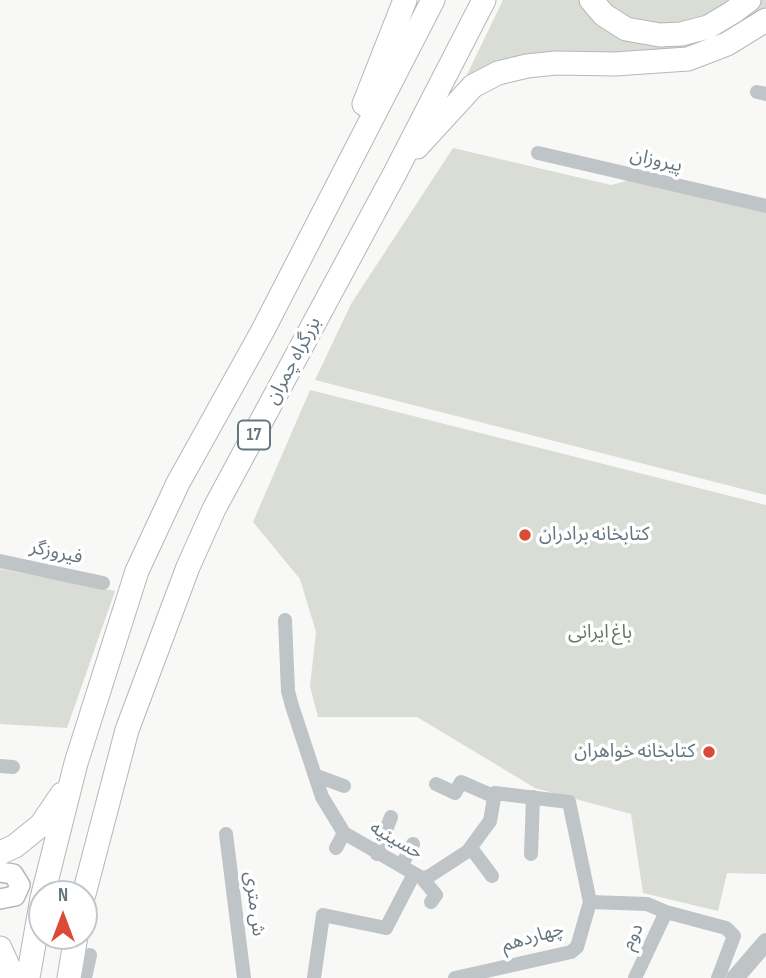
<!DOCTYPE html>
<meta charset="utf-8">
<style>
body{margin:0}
#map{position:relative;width:766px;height:978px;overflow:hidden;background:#f8f8f6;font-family:"Sofia Sans Condensed",sans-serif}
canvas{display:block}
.north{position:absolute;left:28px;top:880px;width:70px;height:70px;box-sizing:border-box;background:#fff;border:2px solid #c1c8cc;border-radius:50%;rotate:0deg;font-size:19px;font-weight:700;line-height:28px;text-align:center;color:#65767f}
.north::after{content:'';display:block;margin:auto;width:24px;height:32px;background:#da4a34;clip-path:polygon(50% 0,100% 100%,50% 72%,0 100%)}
</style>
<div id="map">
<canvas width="766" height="978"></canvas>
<div class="north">N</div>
</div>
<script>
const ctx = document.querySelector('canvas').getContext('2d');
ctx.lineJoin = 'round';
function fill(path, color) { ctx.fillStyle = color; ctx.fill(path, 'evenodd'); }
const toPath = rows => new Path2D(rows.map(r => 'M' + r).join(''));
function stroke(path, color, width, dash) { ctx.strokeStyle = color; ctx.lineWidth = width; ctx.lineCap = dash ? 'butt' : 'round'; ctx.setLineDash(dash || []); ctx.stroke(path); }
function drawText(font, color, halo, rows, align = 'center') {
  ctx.font = font + ' "Sofia Sans Condensed","Noto Sans Arabic",sans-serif'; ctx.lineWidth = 7; ctx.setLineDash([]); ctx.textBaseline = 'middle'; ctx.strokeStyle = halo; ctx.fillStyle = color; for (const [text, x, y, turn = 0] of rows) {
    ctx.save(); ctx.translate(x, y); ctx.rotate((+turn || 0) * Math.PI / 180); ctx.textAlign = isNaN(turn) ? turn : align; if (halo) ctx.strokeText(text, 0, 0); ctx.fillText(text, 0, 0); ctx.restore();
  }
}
const green = toPath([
 [503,0,580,0,588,10,615,36,656,45,755,0,766,0,766,9,737,29,704,46,461,87],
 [599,0,741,0,691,24,630,23],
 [453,148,611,185,630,180,766,213,766,495,315,380,351,304],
 [310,390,766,505,766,874,727,873,718,911,643,893,631,814,535,788,417,717,318,717,310,686,316,632,300,579,253,522],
 [0,569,115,591,67,728,0,724]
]);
const minor = toPath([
 [757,92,766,94],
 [538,153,766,206],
 [0,561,103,583],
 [285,620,288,691,292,706,322,797,344,833,422,878,428,877,468,851,490,821,495,793,569,802,590,902,577,947,571,952,455,978],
 [0,766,13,767],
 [317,776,344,786],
 [436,784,455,793,461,782,493,796],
 [226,834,244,978],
 [336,848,344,833],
 [471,848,492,876],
 [377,854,391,817],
 [531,854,533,797],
 [401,866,413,844],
 [422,878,436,895,431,902],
 [590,902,647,904,666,912,726,928,734,936,718,978],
 [85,978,90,955],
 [314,978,323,915,386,928,414,874],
 [635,978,666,912]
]);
const tertiary = toPath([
 [735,978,766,942]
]);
const secondary = toPath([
 [0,872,13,874,20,885,15,896,0,899]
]);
const trunk = toPath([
 [591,0,604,15,626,29,660,35,681,34,708,27,733,12,749,0],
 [364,104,405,0],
 [417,147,473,86,498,73,527,66,556,63,615,64,688,59,727,44,766,20],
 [0,853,15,846,41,825,62,794],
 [43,894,76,763,137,571,178,483,262,332,433,0],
 [84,894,127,730,188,567,214,509,395,173,484,0],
 [0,948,10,970,11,978],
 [28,978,42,898],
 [69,978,76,936]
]);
const markers = [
 [525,535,7,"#da4a34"],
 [709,752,7,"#da4a34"]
];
const shields = [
 [254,435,32]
];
const shieldNames = [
 ["17",254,435]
];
const streetNames = [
 ["پیروزان",656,161,13],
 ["بزرگراه چمران",294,361,-62],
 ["فیروزگر",56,553,12],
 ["حسینیه",396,841,30],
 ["ش متری",254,904,83],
 ["دوم",633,937,-64],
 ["چهاردهم",533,938,-16]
];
const poiNames = [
 ["کتابخانه برادران",539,535],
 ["کتابخانه خواهران",695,752,"right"]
];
const parkNames = [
 ["باغ ایرانی",600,633]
];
fill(green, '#d9ddd5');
stroke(secondary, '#b2b8bc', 22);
stroke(trunk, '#b3b8ba', 25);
stroke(minor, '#bfc4c7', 14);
stroke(tertiary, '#bfc4c7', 18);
stroke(secondary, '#fff', 19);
stroke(trunk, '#fff', 23);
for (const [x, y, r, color] of markers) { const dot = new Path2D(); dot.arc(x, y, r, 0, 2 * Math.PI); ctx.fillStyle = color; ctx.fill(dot); stroke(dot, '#fff', 2.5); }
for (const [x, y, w] of shields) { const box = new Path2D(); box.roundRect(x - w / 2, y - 14.5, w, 29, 5); ctx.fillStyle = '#fff'; ctx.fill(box); stroke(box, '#65767f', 2); }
drawText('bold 18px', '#65767f', null, shieldNames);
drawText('19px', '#65767f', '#fff', streetNames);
drawText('19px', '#65767f', '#fff', poiNames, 'left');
drawText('19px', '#697863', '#fff', parkNames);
</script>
